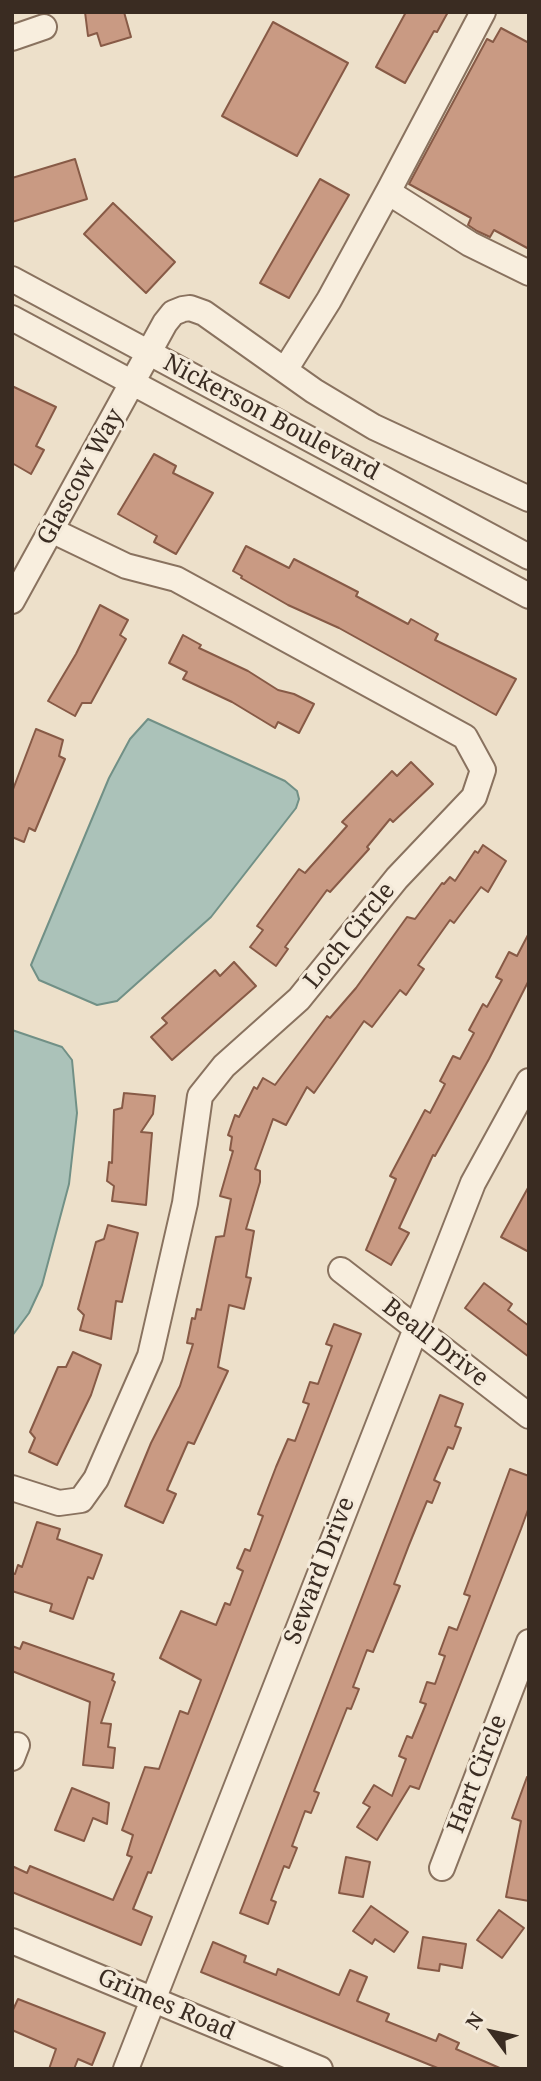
<!DOCTYPE html>
<style>
body{margin:0}
#map{position:relative;width:541px;height:2081px;overflow:hidden;background:#ede0ca;font-family:"Noto Serif",serif}
canvas{display:block}
.frame{position:absolute;inset:0;border:14px solid #3a2c22;pointer-events:none}
.north{position:absolute;left:457px;top:1997px;width:70px;height:70px;-webkit-text-stroke:5px #f4eada;paint-order:stroke;rotate:303deg;font-size:19px;font-weight:700;line-height:28px;text-align:center;color:#3a2c22}
.north::after{content:'';display:block;margin:auto;width:24px;height:32px;background:#3a2c22;clip-path:polygon(50% 0,100% 100%,50% 72%,0 100%)}
</style>
<div id="map">
<canvas width="541" height="2081"></canvas>
<div class="frame"></div>
<div class="north">N</div>
</div>
<script>
const ctx = document.querySelector('canvas').getContext('2d');
ctx.lineJoin = 'round';
function fill(path, color) { ctx.fillStyle = color; ctx.fill(path, 'evenodd'); }
const toPath = rows => new Path2D(rows.map(r => 'M' + r).join(''));
function stroke(path, color, width, dash) { ctx.strokeStyle = color; ctx.lineWidth = width; ctx.lineCap = dash ? 'butt' : 'round'; ctx.setLineDash(dash || []); ctx.stroke(path); }
function drawText(font, color, halo, rows, align = 'center') {
  ctx.font = font + ' "Noto Serif",serif'; ctx.lineWidth = 6; ctx.setLineDash([]); ctx.textBaseline = 'middle'; ctx.strokeStyle = halo; ctx.fillStyle = color; for (const [text, x, y, turn = 0] of rows) {
    ctx.save(); ctx.translate(x, y); ctx.rotate((+turn || 0) * Math.PI / 180); ctx.textAlign = isNaN(turn) ? turn : align; if (halo) ctx.strokeText(text, 0, 0); ctx.fillText(text, 0, 0); ctx.restore();
  }
}
const water = toPath([
 [148,719,285,781,297,791,299,799,296,808,211,917,117,1001,97,1005,39,980,31,965,109,778,130,739,148,719],
 [12,1030,62,1047,72,1060,77,1113,69,1184,42,1285,29,1313,12,1336,12,1030]
]);
const building = toPath([
 [85,12,124,12,131,37,101,46,97,33,88,36,85,12],
 [406,12,448,12,437,32,434,31,405,83,376,67,406,12],
 [273,22,348,63,297,156,222,116,273,22],
 [501,28,529,43,529,249,494,230,490,237,477,231,468,225,471,218,409,184,487,39,493,42,501,28],
 [75,159,87,199,12,222,12,178,75,159],
 [320,179,349,195,289,298,260,283,320,179],
 [113,203,175,262,146,293,84,234,113,203],
 [12,386,56,407,36,446,44,450,31,474,12,463,12,386],
 [154,454,176,466,173,473,213,493,176,554,154,542,157,536,118,514,154,454],
 [246,546,289,568,294,559,358,592,356,596,408,624,411,619,438,634,435,640,516,679,496,715,339,628,288,605,241,578,242,576,233,571,246,546],
 [100,605,128,620,120,635,126,639,91,703,82,703,75,716,48,701,76,654,100,605],
 [183,635,201,645,199,648,248,671,278,690,294,694,314,704,299,733,278,722,275,728,232,702,183,679,187,672,169,663,183,635],
 [36,729,63,740,59,756,65,759,35,831,29,828,24,842,12,837,12,792,36,729],
 [411,762,433,784,393,822,390,819,367,847,369,849,330,892,327,890,285,947,288,949,276,966,250,947,263,930,257,926,299,869,305,873,347,826,342,822,392,771,397,776,411,762],
 [483,845,506,861,488,892,481,887,454,923,450,920,418,965,424,969,406,995,400,990,372,1027,364,1021,314,1093,307,1087,286,1125,273,1119,255,1169,260,1171,260,1182,246,1229,254,1231,246,1277,251,1278,244,1309,229,1305,218,1367,228,1371,194,1444,188,1442,167,1490,176,1494,163,1523,125,1506,151,1443,180,1386,193,1344,187,1343,192,1318,195,1319,197,1309,201,1310,216,1237,224,1236,231,1199,220,1196,233,1151,230,1150,232,1137,228,1135,235,1115,239,1117,254,1087,257,1089,263,1078,275,1085,327,1016,330,1018,356,988,407,917,415,919,442,883,444,884,450,877,455,881,475,851,478,853,483,845],
 [529,933,529,980,489,1059,435,1156,433,1155,399,1228,409,1233,391,1265,366,1250,396,1179,390,1176,425,1110,430,1113,445,1084,440,1081,453,1056,460,1059,474,1033,469,1030,483,1004,487,1007,502,980,496,977,509,952,517,956,529,933],
 [234,962,256,986,172,1060,151,1037,167,1023,162,1018,215,970,220,976,234,962],
 [124,1093,155,1096,153,1114,141,1132,152,1133,146,1205,112,1201,114,1186,107,1181,109,1162,112,1163,114,1110,122,1108,124,1093],
 [529,1186,529,1252,501,1237,529,1186],
 [108,1225,138,1233,122,1302,116,1301,111,1339,80,1330,84,1315,78,1309,96,1242,104,1239,108,1225],
 [484,1283,512,1304,508,1310,529,1326,529,1357,465,1308,484,1283],
 [334,1324,361,1334,151,1873,148,1872,133,1909,152,1917,141,1945,12,1892,12,1866,27,1873,30,1866,113,1900,132,1857,127,1855,133,1835,122,1830,145,1767,159,1769,180,1711,188,1714,201,1680,160,1658,181,1611,216,1625,225,1603,230,1605,243,1571,237,1568,245,1549,250,1551,263,1516,258,1514,276,1467,288,1439,295,1441,309,1404,303,1402,310,1382,318,1384,332,1346,326,1344,334,1324],
 [73,1352,101,1365,91,1395,57,1465,29,1452,35,1438,30,1432,58,1367,66,1367,73,1352],
 [440,1395,463,1404,455,1426,461,1428,453,1449,448,1447,434,1480,440,1483,432,1503,427,1501,409,1545,394,1584,400,1586,373,1652,367,1650,353,1687,359,1689,351,1709,347,1708,314,1791,319,1793,311,1813,305,1811,292,1846,297,1848,289,1868,284,1866,271,1900,276,1902,268,1924,240,1913,440,1395],
 [510,1469,529,1476,529,1507,521,1529,419,1789,410,1786,377,1840,357,1827,370,1807,363,1803,374,1785,392,1796,406,1759,399,1756,407,1736,412,1738,426,1704,420,1702,427,1682,435,1684,445,1656,439,1654,449,1627,457,1630,470,1596,464,1594,510,1469],
 [37,1522,60,1529,57,1539,102,1555,93,1579,88,1577,73,1619,50,1611,52,1604,12,1591,12,1573,15,1574,18,1565,22,1567,37,1522],
 [23,1642,114,1674,112,1680,115,1682,101,1723,111,1724,108,1747,115,1748,113,1768,83,1765,90,1702,12,1671,12,1646,20,1649,23,1642],
 [527,1777,529,1777,529,1901,506,1897,521,1821,512,1818,527,1777],
 [72,1788,109,1803,107,1824,93,1818,84,1841,55,1830,72,1788],
 [346,1857,370,1862,363,1897,339,1893,346,1857],
 [371,1906,408,1932,394,1952,375,1939,372,1944,353,1931,371,1906],
 [499,1910,524,1928,502,1958,477,1940,499,1910],
 [423,1937,466,1944,462,1968,440,1964,439,1971,418,1968,423,1937],
 [213,1942,246,1956,244,1962,276,1975,278,1969,339,1995,350,1970,367,1977,357,2001,389,2014,386,2021,436,2041,439,2034,459,2043,456,2049,502,2069,440,2069,201,1972,213,1942],
 [18,1999,105,2033,92,2065,78,2059,74,2069,49,2069,56,2049,12,2030,12,2012,18,1999]
]);
const minor = toPath([
 [12,38,44,27],
 [388,192,483,12],
 [12,279,529,557],
 [12,318,529,596],
 [285,370,329,300,388,192,470,244,529,273],
 [12,601,165,323,173,313,183,309,190,308,204,313,314,391,374,427,529,499],
 [341,1270,529,1416],
 [12,1488,59,1503,81,1500,96,1479,150,1356,185,1203,200,1096,224,1066,299,999,397,878,474,797,483,770,465,737,176,579,126,566,51,530],
 [12,1758,17,1745],
 [442,1868,529,1642],
 [12,1941,320,2069],
 [126,2069,473,1183,529,1081]
]);
const streetNames = [
 ["Nickerson Boulevard",271,418,28],
 ["Glascow Way",81,477,-61],
 ["Loch Circle",350,936,-51],
 ["Beall Drive",435,1343,38],
 ["Seward Drive",320,1571,-69],
 ["Hart Circle",478,1774,-69],
 ["Grimes Road",166,2005,23]
];
fill(water, '#abc2b9');
stroke(water, '#719086', 2);
fill(building, '#c99a83');
stroke(building, '#875a46', 2);
stroke(minor, '#89725f', 28);
stroke(minor, '#f8eede', 24);
drawText('24px', '#3a2c22', '#f4eada', streetNames);
</script>
